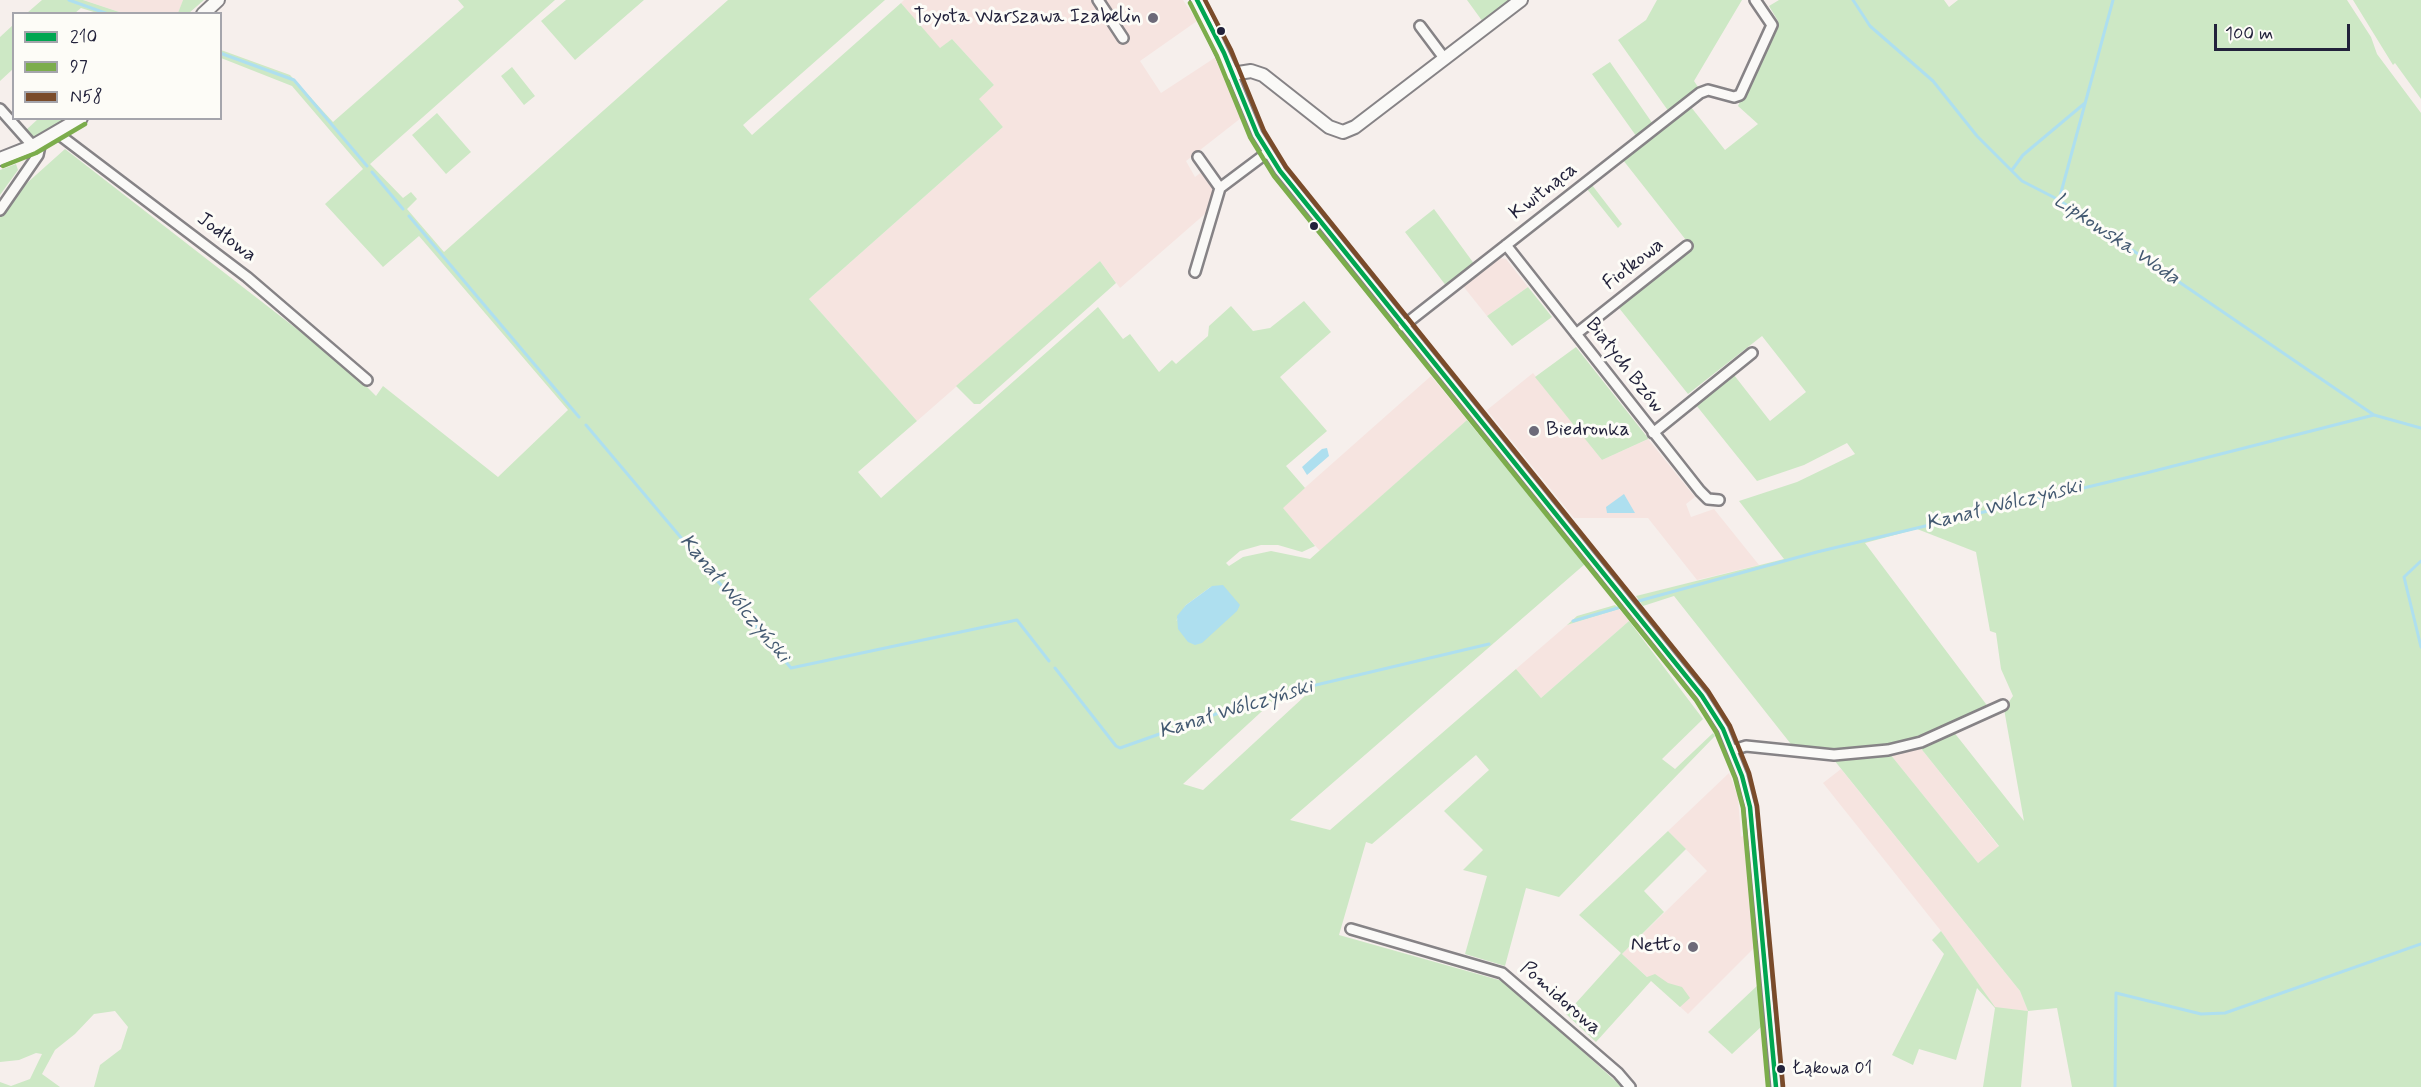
<!DOCTYPE html>
<meta charset="utf-8">
<style>
body{margin:0}
#map{position:relative;width:2421px;height:1087px;overflow:hidden;background:#f6efec;font-family:Mynerve,sans-serif}
canvas{display:block}
.legend{position:absolute;left:12px;top:12px;width:210px;height:108px;box-sizing:border-box;background:#fdfcf7;border:2px solid #a5a5ac;margin:0;padding:8px 10px;list-style:none;font-size:18px;color:#22223b}
.legend li{display:flex;align-items:center;gap:12px;height:30px}
.legend b{width:30px;border:2px solid #a5a5ac}
.scale{position:absolute;left:2214px;top:24px;width:136px;height:27px;box-sizing:border-box;border:3px solid #22223b;border-top:0;padding-left:8px;font-size:18px;line-height:21px;white-space:nowrap;color:#22223b;-webkit-text-stroke:4px #fdfcf7;paint-order:stroke}
</style>
<div id="map">
<canvas width="2421" height="1087"></canvas>
<ul class="legend">
<li><b style="height:8px;background:#00a651"></b>210</li>
<li><b style="height:8px;background:#7cad4c"></b>97</li>
<li><b style="height:8px;background:#7a4b2a"></b>N58</li>
</ul>
<div class="scale">100 m</div>
</div>
<script>
const ctx = document.querySelector('canvas').getContext('2d');
ctx.lineJoin = 'round';
function fill(path, color) { ctx.fillStyle = color; ctx.fill(path, 'evenodd'); }
const toPath = rows => new Path2D(rows.map(r => 'M' + r).join(''));
function stroke(path, color, width, dash) { ctx.strokeStyle = color; ctx.lineWidth = width; ctx.lineCap = dash ? 'butt' : 'round'; ctx.setLineDash(dash || []); ctx.stroke(path); }
function drawText(font, color, halo, rows, align = 'center') {
  ctx.font = font + ' Mynerve,sans-serif'; ctx.lineWidth = 6; ctx.setLineDash([]); ctx.textBaseline = 'middle'; ctx.strokeStyle = halo; ctx.fillStyle = color; for (const [text, x, y, turn = 0] of rows) {
    ctx.save(); ctx.translate(x, y); ctx.rotate((+turn || 0) * Math.PI / 180); ctx.textAlign = isNaN(turn) ? turn : align; if (halo) ctx.strokeText(text, 0, 0); ctx.fillText(text, 0, 0); ctx.restore();
  }
}
const built = toPath([
 [83,0,183,0,178,14,122,13],
 [904,0,1183,0,1197,21,1140,61,1161,93,1216,57,1241,118,1186,161,1195,177,1203,171,1215,191,1206,213,1120,288,1100,261,917,421,809,299,1003,127,978,99,994,85,952,39,940,49,901,3],
 [1499,258,1506,259,1528,287,1487,316,1463,286],
 [1533,373,1602,460,1648,439,1695,497,1686,504,1691,517,1714,509,1759,565,1697,580,1648,518,1574,518,1487,410],
 [1431,376,1467,420,1320,551,1282,508],
 [1619,609,1629,621,1541,698,1516,669,1567,625],
 [1919,746,1999,847,1978,863,1890,754],
 [1841,769,2020,991,2028,1011,1995,1008,1941,931,1823,783],
 [1729,773,1738,797,1741,837,1744,835,1755,947,1688,1014,1622,954,1707,871,1668,831]
]);
const green = toPath([
 [42,0,83,0,122,13,97,13,81,8,75,13,27,13],
 [183,0,204,0,189,13,178,13],
 [458,0,555,0,370,164,403,198,411,192,417,199,407,209,444,252,728,0,885,0,743,125,752,135,901,3,940,48,952,39,994,85,979,99,1003,127,809,299,917,421,858,472,881,498,1098,307,1123,339,1130,334,1159,372,1172,360,1176,364,1208,336,1209,326,1231,306,1253,331,1270,328,1304,301,1331,332,1280,377,1327,431,1286,466,1305,488,1283,508,1315,546,1302,552,1278,545,1261,545,1240,551,1226,563,1229,566,1243,557,1271,551,1310,559,1467,420,1585,564,1290,820,1330,830,1516,669,1541,698,1629,621,1703,719,1662,759,1675,769,1713,733,1715,736,1559,897,1526,888,1505,966,1465,954,1487,876,1463,870,1483,850,1444,811,1489,770,1476,755,1372,844,1366,842,1339,935,1506,982,1622,1087,94,1087,100,1065,121,1049,128,1027,115,1011,94,1014,75,1034,55,1050,42,1074,60,1087,0,1087,0,1082,11,1086,30,1079,42,1054,36,1053,19,1060,0,1062,0,217,18,191,65,149,351,371,376,396,383,386,498,477,568,410,419,236,383,267,325,204,363,169,292,86,221,58,221,50,290,75,333,122,464,7],
 [1212,586,1176,621,1186,605],
 [1306,695,1203,790,1183,784,1273,701],
 [566,0,644,0,575,60,541,21],
 [1467,0,1511,0,1483,22],
 [1657,0,1742,0,1694,81,1698,87,1669,112,1618,40,1646,20],
 [1779,0,1944,0,1949,7,1958,0,2347,0,2371,37,2377,54,2421,113,2421,1087,2072,1087,2057,1008,2028,1011,2021,1087,1983,1087,1995,1008,1977,988,1956,1060,1919,1049,1913,1065,1892,1055,1944,954,1932,940,1941,931,1995,1007,2028,1011,2020,991,1834,760,1890,754,1978,863,1999,846,1919,746,1953,731,2024,821,2004,709,2013,696,2001,669,1996,633,1990,631,1976,552,1917,529,1865,543,1989,708,1915,741,1856,752,1794,748,1674,596,1643,606,1636,596,1784,559,1739,501,1797,482,1855,454,1847,443,1804,465,1757,481,1696,405,1734,375,1770,421,1806,392,1762,336,1688,394,1619,308,1693,249,1623,160,1691,107,1725,150,1758,124,1738,106,1778,21,1769,6],
 [2353,0,2421,0,2421,99,2395,63,2393,65],
 [13,25,13,69,0,81,0,37],
 [1610,62,1655,127,1639,140,1592,74],
 [512,67,535,96,524,105,501,76],
 [437,113,471,152,446,174,412,135],
 [38,119,38,118,67,119,34,137,26,130],
 [16,164,18,170,0,195,0,170],
 [1592,185,1622,224,1618,228,1587,189],
 [1434,209,1475,265,1447,287,1405,232],
 [1100,261,1116,283,980,404,974,404,956,386],
 [1528,287,1552,317,1512,346,1487,316],
 [1576,347,1648,438,1648,439,1602,460,1535,377],
 [1615,605,1619,609,1567,625,1577,616],
 [1668,831,1686,849,1644,891,1664,912,1622,954,1647,977,1655,974,1668,983,1682,987,1690,998,1680,1007,1651,981,1596,1042,1566,1014,1621,953,1579,915],
 [1758,985,1762,1026,1732,1054,1708,1032]
]);
const water = toPath([
 [1327,448,1329,456,1307,475,1302,467,1322,449],
 [1624,494,1635,513,1607,513,1606,507],
 [1223,585,1240,605,1237,611,1202,643,1195,645,1188,642,1178,629,1177,616,1186,605,1212,586]
]);
const stream = toPath([
 [69,0,108,14],
 [1853,0,1870,26,1933,81,1977,136,2022,181,2059,200,2374,415,2421,428],
 [220,53,294,80,367,166],
 [2012,170,2023,155,2085,103],
 [372,172,403,209],
 [2059,200,2113,0],
 [409,216,579,417],
 [586,425,791,668,1017,620,1049,661],
 [2421,561,2404,577,2421,647],
 [1635,602,1817,552,2146,473,2374,415],
 [1573,621,1621,607],
 [1055,668,1116,746,1120,748,1261,698,1489,644],
 [2115,1087,2116,993,2201,1014,2225,1013,2421,944]
]);
const minor = toPath([
 [1098,0,1123,38],
 [1420,26,1444,58],
 [1232,74,1257,134,1280,171,1702,696,1723,729,1742,776,1750,807,1776,1087],
 [0,109,33,146],
 [57,133,247,277,367,380],
 [1198,157,1220,188],
 [0,210,38,155,41,141],
 [1506,245,1700,491,1708,499,1719,500],
 [1195,272,1220,188,1268,152],
 [1403,326,1700,93,1708,90,1734,97,1740,95,1772,25,1755,0],
 [1576,334,1687,246],
 [1653,433,1752,353],
 [1733,750,1746,746,1834,755,1888,750,1921,742,2003,705],
 [1351,929,1502,973,1618,1073,1630,1087]
]);
const major = toPath([
 [1197,0,1232,74,1251,71,1263,75,1329,127,1343,132,1355,127,1521,0],
 [203,14,218,0],
 [0,159,33,146,81,118]
]);
const bus1 = toPath([
 [1197,0,1224,53,1257,134,1280,171,1702,696,1723,729,1742,776,1750,807,1776,1087]
]);
const bus2 = toPath([
 [1190,3,1217,56,1250,137,1274,176,1696,700,1716,732,1735,778,1743,808,1768,1087],
 [3,166,36,153,85,124]
]);
const bus3 = toPath([
 [1205,0,1231,50,1264,131,1286,167,1708,691,1730,726,1749,773,1757,806,1783,1086]
]);
const markers = [
 [1153,18,6,"#6c6a79"],
 [1221,31,5,"#22223b"],
 [1314,226,5,"#22223b"],
 [1534,431,6,"#6c6a79"],
 [1693,947,6,"#6c6a79"],
 [1781,1069,5,"#22223b"]
];
const busNames = [
 ["Łąkowa 01",1792,1069]
];
const poiNames = [
 ["Toyota Warszawa Izabelin",1141,18],
 ["Biedronka",1546,431,"left"],
 ["Netto",1681,947]
];
const streetNames = [
 ["Kwitnąca",1544,192,-38],
 ["Jodłowa",226,238,37],
 ["Fiołkowa",1634,265,-38],
 ["Białych Bzów",1624,366,52],
 ["Pomidorowa",1560,999,41]
];
const waterNames = [
 ["Lipkowska Woda",2116,240,34],
 ["Kanał Wólczyński",2004,506,-14],
 ["Kanał Wólczyński",734,599,50],
 ["Kanał Wólczyński",1236,710,-17]
];
fill(built, '#f6e4e0');
fill(green, '#cde8c5');
fill(water, '#aedfef');
stroke(stream, '#aedfef', 3);
stroke(minor, '#868386', 14);
stroke(major, '#868386', 16);
stroke(minor, '#faf9f7', 9);
stroke(major, '#faf9f7', 12);
stroke(bus1, '#00a651', 4.5);
stroke(bus2, '#7cad4c', 4.5);
stroke(bus3, '#7a4b2a', 4.5);
for (const [x, y, r, color] of markers) { const dot = new Path2D(); dot.arc(x, y, r, 0, 2 * Math.PI); ctx.fillStyle = color; ctx.fill(dot); stroke(dot, '#fdfcf7', 2); }
drawText('18px', '#22223b', '#fdfcf7', busNames, 'left');
drawText('20px', '#22223b', '#fdfcf7', poiNames, 'right');
drawText('20px', '#22223b', '#fdfcf7', streetNames);
drawText('italic 21px', '#435971', '#fdfcf7', waterNames);
</script>
